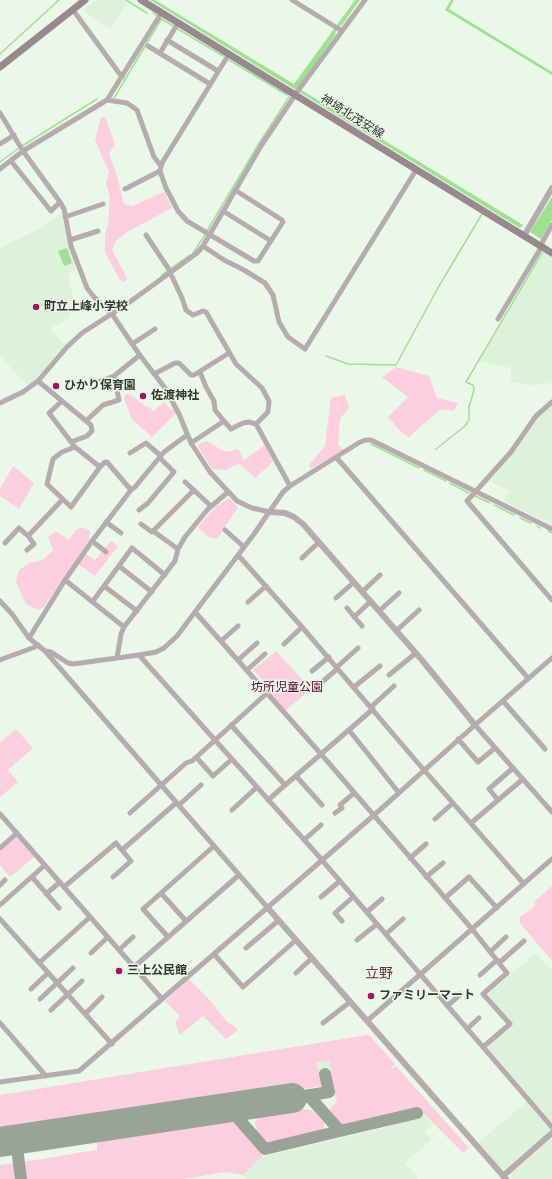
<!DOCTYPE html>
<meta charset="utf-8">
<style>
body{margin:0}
canvas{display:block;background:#eaf8e7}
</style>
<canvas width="552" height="1179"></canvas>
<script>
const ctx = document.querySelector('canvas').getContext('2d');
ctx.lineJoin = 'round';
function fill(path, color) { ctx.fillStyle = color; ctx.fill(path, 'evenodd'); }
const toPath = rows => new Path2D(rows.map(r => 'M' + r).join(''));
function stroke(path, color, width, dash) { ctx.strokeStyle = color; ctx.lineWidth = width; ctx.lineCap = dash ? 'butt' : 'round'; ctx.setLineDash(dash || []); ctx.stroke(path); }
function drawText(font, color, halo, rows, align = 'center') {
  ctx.font = font + ' "DejaVu Sans","Noto Sans JP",sans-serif'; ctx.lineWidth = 3; ctx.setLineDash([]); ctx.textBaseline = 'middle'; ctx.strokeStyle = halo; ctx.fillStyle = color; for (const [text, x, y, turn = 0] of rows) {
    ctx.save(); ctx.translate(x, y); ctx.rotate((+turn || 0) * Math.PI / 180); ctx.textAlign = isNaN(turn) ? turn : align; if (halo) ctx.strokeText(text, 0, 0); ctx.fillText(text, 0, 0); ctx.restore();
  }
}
const built = toPath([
 [96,0,123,0,127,3,111,29,83,11],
 [61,213,76,270,68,274,73,298,70,317,50,329,66,346,36,380,27,385,0,356,0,248,37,230],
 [544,252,552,257,552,383,529,385,511,382,511,368,480,361],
 [552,405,552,525,504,501,509,491,490,481,517,449,537,419],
 [536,953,552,970,552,1123,486,1048,512,1025,487,995],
 [330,1060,332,1073,319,1075,316,1063],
 [526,1102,551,1130,503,1171,478,1143],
 [424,1115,433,1125,425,1132,432,1139,405,1163,417,1176,417,1179,247,1179,243,1175,262,1157,380,1129],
 [552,1138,552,1179,512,1179,511,1173]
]);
const green = toPath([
 [101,117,105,117,115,144,109,154,117,176,124,204,132,206,164,192,172,208,127,232,116,241,112,250,127,278,124,282,120,280,105,253,105,236,108,224,110,197,106,184,109,172,95,140],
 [396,367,429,376,437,398,458,403,454,411,441,409,409,437,401,432,388,417,408,397,382,377],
 [128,393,131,396,135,397,140,403,142,402,146,407,149,407,153,411,165,402,169,408,174,410,176,413,152,437,132,419,126,405,124,397],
 [345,395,349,408,340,419,338,445,343,450,311,469,309,465,325,446,331,398],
 [206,441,226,452,238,449,244,460,265,445,273,462,255,478,239,463,226,470,212,469,197,445],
 [13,466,34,483,19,509,0,496,0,489],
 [229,498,238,507,217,539,210,538,198,527,217,506],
 [82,527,90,531,89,540,44,607,39,610,26,604,16,582,19,570,29,563,43,560,53,550,48,537,56,531,69,540,76,530],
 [111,541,118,546,95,576,78,564,86,554,95,560],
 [276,651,311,689,285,711,269,691,271,689,253,670],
 [16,729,33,748,8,770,18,782,0,797,0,743],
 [17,836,35,856,10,877,0,865,0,850],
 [552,886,552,961,520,923,520,917,535,906,534,902],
 [189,979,208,998,227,1022,233,1025,238,1030,226,1039,203,1016,180,1035,175,1023,180,1016,165,1001],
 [367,1035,370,1036,395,1064,391,1068,392,1069,396,1066,469,1148,463,1153,419,1109,353,1125,342,1124,337,1121,330,1111,332,1106,337,1103,332,1085,330,1073,332,1073,329,1060,316,1063,322,1086,93,1120,92,1113,0,1128,0,1095],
 [303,1109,312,1110,315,1113,324,1123,324,1127,323,1130,319,1133,274,1144,265,1141,257,1132,255,1122,260,1116],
 [225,1120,233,1122,235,1124,261,1153,262,1157,243,1175,226,1172,183,1179,26,1179,23,1162,97,1150,97,1140],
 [14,1163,15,1179,0,1179,0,1165]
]);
const water = toPath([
 [150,0,155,0,294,84,355,0,360,0,342,25,340,26,335,33,336,34,298,88,523,225,520,228],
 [451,0,454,0,449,9,552,72,552,75,445,10],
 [552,197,552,220,541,239,530,232],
 [67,248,72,263,64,266,58,251]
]);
const stream = toPath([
 [126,0,147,13],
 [153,13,157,16],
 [162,19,173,26],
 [178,29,223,56],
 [0,54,59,0],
 [229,60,287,95],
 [114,98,162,18],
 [22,146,97,99],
 [0,162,19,148],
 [207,231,258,145,289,97],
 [193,253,205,235],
 [170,269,190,255],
 [161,276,167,271],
 [326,356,348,364,396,365,439,286,482,214],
 [371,444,419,468],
 [436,449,465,426,469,420,469,407,474,390,473,385,466,382,542,253],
 [424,470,446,481],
 [450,483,469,493],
 [475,496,490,503],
 [494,505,514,515],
 [520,518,531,523],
 [537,526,540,528],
 [548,531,552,533]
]);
const taxiway = toPath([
 [308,1095,340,1131],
 [292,1098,329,1092,325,1074],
 [228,1107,265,1149,340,1131,417,1113],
 [16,1140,21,1179]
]);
const runway = toPath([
 [0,1142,292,1098]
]);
const minor = toPath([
 [292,0,342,31],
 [73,10,122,77],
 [167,40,218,71],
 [148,46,210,84],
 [160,53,178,23],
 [229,54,162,163,160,171,166,188,178,211,187,221,254,261,258,261,283,222,282,220,235,190],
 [107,100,127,103,137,110,154,157,161,166],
 [0,113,23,151,60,202,64,209,71,246,87,288,94,297,112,314,139,354,165,388,179,414,191,443,210,472,237,501,252,508,270,512],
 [0,144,14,135],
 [11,161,51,211,60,202],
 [0,169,23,151,107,100,162,12],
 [125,189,160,171],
 [223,211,271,241],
 [65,217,103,204],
 [146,235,168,268,182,298,186,310,193,315,203,311,206,312,236,364,262,388,269,401,268,412,256,424],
 [70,240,98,231],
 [203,246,224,260,244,270,265,283,273,295,279,322,288,337,305,349,416,170],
 [498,319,539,251,543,241,552,225],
 [132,344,155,329],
 [200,372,206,387,214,401,215,410,224,421],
 [154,374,175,363,179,363,191,375,194,375,229,353],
 [38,381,62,401,49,413,75,447,100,467,105,462,107,462,131,490],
 [98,382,114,376],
 [62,401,91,425,92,431,87,436,71,442],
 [552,402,536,416,511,452,467,501,552,600],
 [0,403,23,392,38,381,67,347,82,333,127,304,197,253,203,246,261,146,297,92,365,0],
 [86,421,103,405,119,400,114,376,140,355],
 [191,443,224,421,231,429,243,423,249,422,256,424,290,486],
 [75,447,62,452,53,459,47,484,71,507,100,467],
 [130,453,146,443,161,456],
 [336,457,528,678],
 [185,482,211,506],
 [139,510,148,503,174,472,160,458],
 [106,522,121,533],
 [141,524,152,532,194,490],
 [225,530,244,547],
 [153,531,178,549],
 [28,536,63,499],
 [92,541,106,552],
 [5,543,19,528,28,536,34,544,27,550],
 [238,555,302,627,417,762,524,884],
 [302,558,319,542],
 [119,566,152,592],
 [65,580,124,627],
 [104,586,137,611],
 [362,592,380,575],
 [336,598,354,582],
 [0,601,12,614,29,638,45,651,267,907],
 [93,601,132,548,165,575],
 [248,602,266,586],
 [347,608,362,626],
 [379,611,399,593],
 [195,612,321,754,472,929,507,973,483,994,510,1024,483,1047],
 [354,617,371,601],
 [396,631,419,610],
 [29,638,65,580,92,541,131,490,135,487,164,452,187,435],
 [221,641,238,626],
 [284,644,302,627],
 [45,651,51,652,68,663,73,664,139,655,156,652,164,648,177,636,195,612,254,534,283,492,290,486,360,442,366,440,371,440,552,529],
 [139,655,315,852,552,1127],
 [117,658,121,634,124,627,175,561,178,549,185,537,208,509,228,492],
 [0,660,35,647,38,645],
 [238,660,257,643],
 [247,670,265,654],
 [312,671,329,657],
 [389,675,416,653],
 [322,682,336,670,337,667,358,648],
 [354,687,380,666],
 [503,701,545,749],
 [371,707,394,686],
 [231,725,285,785],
 [475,725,552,812],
 [349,730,399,793],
 [458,739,478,762,495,748],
 [196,757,213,776,232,759],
 [296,776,322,805],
 [268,800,373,709],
 [498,800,489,789,513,768],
 [179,805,201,785],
 [232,810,257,787],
 [130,813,186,763,192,761,267,693],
 [335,813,342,808,340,805,354,793],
 [0,814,162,999],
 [435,819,453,803],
 [471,823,523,779],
 [304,840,321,825],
 [0,848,17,833],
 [122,850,176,803],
 [410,858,426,844],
 [32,877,59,908],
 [426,877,443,863],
 [0,885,5,880],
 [64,887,116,843,131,861,113,877],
 [161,893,186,921],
 [46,894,60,882],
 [321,897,340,881],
 [445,898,469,877,497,908],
 [0,905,45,865],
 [367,912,382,899],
 [0,919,112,1044],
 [342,921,335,913,353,897],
 [386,934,403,919],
 [168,937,143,909,214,846],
 [357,940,377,924],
 [246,948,279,920],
 [119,950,133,937],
 [490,952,506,937],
 [91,953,108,937],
 [214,954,243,987,296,940],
 [39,963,90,917],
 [499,963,524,941],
 [134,967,239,875],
 [296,973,312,958],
 [480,975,497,960],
 [31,989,48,973],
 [40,999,73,968],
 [447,1006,461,994],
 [51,1010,82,981],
 [85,1014,102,997],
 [367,1021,552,859],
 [0,1023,46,1076],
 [323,1023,350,1002],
 [467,1029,479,1018],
 [0,1082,79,1071,373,816,475,725,552,658]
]);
const tertiary = toPath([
 [524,236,552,188],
 [270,512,285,513,294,517,303,524,421,659,475,725],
 [267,907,506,1179],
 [503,1176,552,1133]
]);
const secondary = toPath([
 [141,0,552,253],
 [0,67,85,0]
]);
const markers = [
 [36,307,4,"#a1155e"],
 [56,386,4,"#a1155e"],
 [143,396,4,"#a1155e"],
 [119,971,4,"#a1155e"],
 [371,996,4,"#a1155e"]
];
const streetNames = [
 ["神埼北茂安線",352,117,32]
];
const poiNames = [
 ["町立上峰小学校",44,307],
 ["ひかり保育園",64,386],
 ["佐渡神社",151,396],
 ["三上公民館",127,971],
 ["ファミリーマート",379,996]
];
const parkNames = [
 ["坊所児童公園",287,688]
];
const quarterNames = [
 ["立野",379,974]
];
fill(built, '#def2da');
fill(green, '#fdcfde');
fill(water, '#9ee191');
stroke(stream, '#9ee191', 1.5);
stroke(taxiway, '#99a497', 12);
stroke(runway, '#99a497', 30);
stroke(minor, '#b6acaf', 5);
stroke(tertiary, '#b6acaf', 6);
stroke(secondary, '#98898e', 7);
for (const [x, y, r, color] of markers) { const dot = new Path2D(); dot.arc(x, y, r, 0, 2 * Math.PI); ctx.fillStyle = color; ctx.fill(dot); stroke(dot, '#eaf8e7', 1.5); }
drawText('12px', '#323831', '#eaf8e7', streetNames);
drawText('bold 12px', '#323831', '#eaf8e7', poiNames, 'left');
drawText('12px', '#600435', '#eaf8e7', parkNames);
drawText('14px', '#6c2946', '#eaf8e7', quarterNames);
</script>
